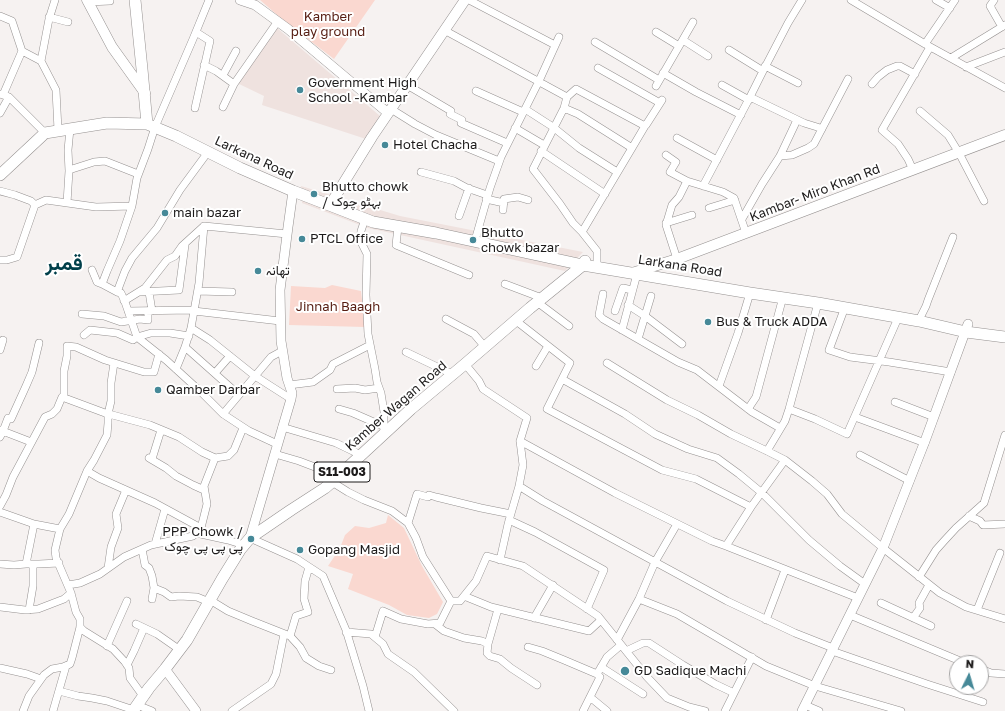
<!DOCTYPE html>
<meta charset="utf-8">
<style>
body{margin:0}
#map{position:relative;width:1005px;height:711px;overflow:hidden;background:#f6f2f1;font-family:"Golos Text",sans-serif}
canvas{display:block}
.north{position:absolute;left:949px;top:655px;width:40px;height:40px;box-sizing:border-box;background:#fff;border:1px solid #a5a4a4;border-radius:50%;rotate:5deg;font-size:11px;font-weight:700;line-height:16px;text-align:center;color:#1d1b1b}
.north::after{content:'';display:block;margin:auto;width:14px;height:18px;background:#468998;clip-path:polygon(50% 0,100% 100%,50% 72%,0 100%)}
</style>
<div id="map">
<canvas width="1005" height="711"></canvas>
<div class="north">N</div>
</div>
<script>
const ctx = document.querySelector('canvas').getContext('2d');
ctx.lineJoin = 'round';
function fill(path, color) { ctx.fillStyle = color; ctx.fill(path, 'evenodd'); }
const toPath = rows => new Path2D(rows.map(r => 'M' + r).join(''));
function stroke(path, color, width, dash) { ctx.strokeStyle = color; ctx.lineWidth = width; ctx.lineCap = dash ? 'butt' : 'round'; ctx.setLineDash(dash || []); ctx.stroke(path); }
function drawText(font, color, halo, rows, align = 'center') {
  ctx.font = font + ' "Golos Text",Vazirmatn,sans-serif'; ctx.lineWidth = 4; ctx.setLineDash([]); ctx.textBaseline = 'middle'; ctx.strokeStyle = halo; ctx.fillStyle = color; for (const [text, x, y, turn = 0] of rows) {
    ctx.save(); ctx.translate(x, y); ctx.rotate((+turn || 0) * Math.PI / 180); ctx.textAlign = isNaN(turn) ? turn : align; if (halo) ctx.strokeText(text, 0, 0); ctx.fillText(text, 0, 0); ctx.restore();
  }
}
const built = toPath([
 [277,28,380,116,366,139,262,105,264,96,237,83],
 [301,186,400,216,583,252,565,271,368,228,302,203]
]);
const green = toPath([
 [260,0,375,0,334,59,283,20],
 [332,285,361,291,365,327,289,325,291,286,325,288],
 [388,515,404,528,422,566,443,602,437,614,429,618,407,615,389,605,348,589,353,574,328,566,340,548,345,535,355,526,369,528,386,523]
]);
const minor = toPath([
 [469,0,555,45],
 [851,0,925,44,1005,88],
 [936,0,950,8],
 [994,0,990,6,1002,27],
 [88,2,110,1,110,0],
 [0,16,12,21,22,51,41,61,56,90,58,130],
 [49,17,68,22],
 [444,30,567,97],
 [656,32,679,46],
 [683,40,708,56],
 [595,42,659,80],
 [925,44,955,0],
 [729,50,763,71],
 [951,58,1005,25],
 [41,61,49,19,55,0],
 [204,65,216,71,234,84],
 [765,66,798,83],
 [966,67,1005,52],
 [598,68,660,103],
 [663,73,696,92,741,115],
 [223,75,236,51],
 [872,84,878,77,887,70,897,66,900,66,915,74],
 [407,85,451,111,450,114,462,120,461,123,507,143],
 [722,85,749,100],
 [656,86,693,22],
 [476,91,523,112],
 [0,94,9,97,45,133],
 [3,95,22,51],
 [750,97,804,123,817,127,822,129],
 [223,107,234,84,278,21],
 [195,108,210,41,196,32],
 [564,108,578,114,632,148],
 [391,109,415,124,436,135,499,161],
 [525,109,553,127,579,148,617,172],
 [920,111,948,135,959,153,984,201],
 [0,113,9,97],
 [515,128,544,145],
 [677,138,717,160],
 [541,151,605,194],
 [666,155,676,162,670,172,687,181,723,192,734,198,746,233],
 [780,156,792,155,808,148,814,144,848,79],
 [69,170,94,162,105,161,138,174],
 [913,170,908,159,898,144,882,130,930,47],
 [421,172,454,181,467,188,487,195],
 [703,186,750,97,762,73,788,23,802,0],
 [0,191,15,195,31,201,35,205],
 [486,199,504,203],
 [67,203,69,171,68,150,70,129],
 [709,208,735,200],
 [503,210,504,199,518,197,528,200],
 [459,216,469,188],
 [365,219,361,231,360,240,367,254,366,295,368,334,375,369,377,382,381,393,384,412,384,432],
 [742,219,762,184,780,156,797,120],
 [666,223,692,215],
 [398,227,396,245,469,275],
 [582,232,573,223,560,204,533,169,564,108,567,97,576,89,645,126],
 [476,237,490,188,501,157,539,81,559,37],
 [677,259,666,225,672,205,679,197,687,181],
 [0,260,7,260,17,257,35,205,46,200,96,207,132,206],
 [597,263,597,251,582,232,632,148,645,126,646,125,662,100],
 [92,270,97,282,102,284,117,292,121,293,125,302,137,337,166,360,200,391,223,414,249,431,277,444],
 [102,284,107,271,120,241,132,206,137,178,148,149,155,127,193,39,209,0],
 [505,284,542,298],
 [198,291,232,292],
 [117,292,125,271,132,258,157,228,180,190,208,152],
 [139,292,179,290,185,245],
 [149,292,152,311],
 [603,294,599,315,603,319,678,362,697,370,752,412,780,428],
 [124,301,145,288,167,260,175,256,182,246,204,226,287,234],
 [537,302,569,326],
 [628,305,645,316,682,344],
 [845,307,829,350,850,357,889,362,951,372],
 [128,311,193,310,194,311,280,321],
 [615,311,623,288,632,290],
 [82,314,104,316,121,322,140,319,148,320,148,311],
 [921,316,926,306,928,300,953,237],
 [446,319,474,334,485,347],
 [515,320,570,363,547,409,662,470,696,479,751,507],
 [191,328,210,340,255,376,291,399],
 [622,330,637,274],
 [84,335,90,330,117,333,133,340,137,337,151,333,170,333,189,336],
 [638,339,651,296],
 [185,347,239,395],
 [0,350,3,340],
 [406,352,452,374],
 [607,363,667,400,698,415,731,434,767,451,785,460,812,481,827,494,842,514,883,548,940,593,966,607,1005,619],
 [465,364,479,381,483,389,527,418,520,441,523,465,519,486,508,524,500,560],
 [536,366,548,346],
 [176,369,185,347,191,328,199,283,204,226],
 [215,373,230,356],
 [562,379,625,414,655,434,688,449,717,458,739,474,762,493,809,540,840,566,865,584],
 [289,385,313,382,330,370,333,364,370,345],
 [719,386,738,333,750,293],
 [337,389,355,388,365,390,379,388],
 [64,397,64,371,67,356,67,346,76,347,105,360,144,372,154,372,159,354],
 [895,402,934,417],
 [339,409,353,413,385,427],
 [748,409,756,397,783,297],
 [789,409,815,419,847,434,898,318],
 [223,414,271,357,282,351],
 [855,417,925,443],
 [282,427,336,443,361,455],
 [0,430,31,442],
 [0,437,3,431,8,418,11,419,26,386,32,372,39,343],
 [520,441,615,493,712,541,726,546,858,598],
 [767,451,785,421,789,409,818,303],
 [275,454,299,461,320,469,337,478],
 [860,455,910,481],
 [149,458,166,468,176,476,193,485,204,490],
 [152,459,161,430],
 [87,471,99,478,155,503,201,528],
 [332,482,348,492,364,500,392,511,408,523,416,538,423,557,451,601,440,623,428,624,401,619,383,611,375,637],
 [519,486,543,501,727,601,795,633,833,648],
 [0,506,6,495,13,477,45,417,52,414,57,409,62,397,105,413,150,425,179,437,202,452,215,458,228,456,234,450,243,428],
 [0,512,34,524,60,529],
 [969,516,980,521,983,525,1005,524],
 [509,520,535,532,604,570,587,609],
 [408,523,417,494,428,497,429,495,436,497,481,508,511,514],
 [196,533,228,540,244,545],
 [250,538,297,559,323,576,346,630,363,686,369,711],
 [155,544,165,509],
 [726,546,751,507,785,460],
 [142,549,145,565,149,568,152,576,154,588,152,599],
 [0,564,14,565,26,564,39,564,59,563],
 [26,564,34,524],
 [108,568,111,547,118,528,116,514,126,490],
 [919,577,936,550,944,541,956,528,984,503,1005,435],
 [68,585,80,583,100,574,124,557,151,545,193,536,201,528,207,504,204,486,215,458],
 [154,588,164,592,171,597,179,596,197,597,209,602],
 [464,596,491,607,589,631,601,620],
 [639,599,677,614,766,666,815,686,901,711],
 [210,600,228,611,252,621,290,636,300,647,306,658,319,666,331,670],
 [451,601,460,601,476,581,487,556,523,566,598,616,647,677,667,698,689,707,705,711],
 [881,603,931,626],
 [0,607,25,610,38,609,64,599,71,593],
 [29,610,33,586,33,564],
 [977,610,1000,553],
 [850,615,965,663],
 [534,618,553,585],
 [913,618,920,608,919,603,929,585],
 [766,620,785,570],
 [136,624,157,634,180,650],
 [435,624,444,631,464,638,482,641,488,644,487,653,490,656,500,659,511,668,537,685],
 [80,627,84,631,113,649,125,662,129,668,130,678,143,696],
 [346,632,371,634,383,644,388,654,414,672,454,711],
 [290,636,296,616,308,612,304,599,305,581,309,567],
 [617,640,639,599,655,562,677,524],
 [488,644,498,609],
 [107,646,127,601],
 [528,647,542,651,564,660,597,674],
 [626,651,643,643,649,643,683,665,715,684,734,693],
 [832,651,927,684,983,702],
 [127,665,134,651,144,628],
 [601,667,643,694],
 [0,668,27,674,41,679],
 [981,669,991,673,1005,674],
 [59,691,78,696,92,698,107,701,134,710],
 [590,697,607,711],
 [137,705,152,711],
 [805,705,819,711],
 [23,711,29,696,44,675,52,669,63,667,70,664,72,658,80,627,80,619,76,612,71,593,56,558,55,550,60,529,69,514,87,471,94,460,107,435,108,423,108,414,111,401,111,383,114,363],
 [53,711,66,666],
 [232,711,271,684,276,674,284,634],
 [583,711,600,677,597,674,607,657,621,645],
 [725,711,752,657]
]);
const tertiary = toPath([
 [240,0,255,5,288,29,388,113],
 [250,538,291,399,292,393,287,378,281,341,280,290,288,227,293,191],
 [165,669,196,711],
 [802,711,883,548,925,441,968,324]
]);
const secondary = toPath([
 [87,0,112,47,145,93],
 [330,205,372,137,465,0],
 [632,273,677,259,1005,135]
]);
const primary = toPath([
 [135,0,142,69,147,124],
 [0,175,45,133,107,123,147,124,176,136,240,168,293,191,373,222,436,233,583,265,750,293,818,303,919,321,966,332,1005,337],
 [133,711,149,688,165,669,187,640,222,579,240,550,250,538,291,510,325,488,332,482,411,409,465,364,530,308,583,265,585,261]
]);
const markers = [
 [300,90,4,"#468998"],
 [385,145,4,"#468998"],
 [314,194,4,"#468998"],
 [165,213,4,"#468998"],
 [302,239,4,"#468998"],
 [473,240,4,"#468998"],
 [258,271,4,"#468998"],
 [708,322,4,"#468998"],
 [158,390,4,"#468998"],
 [251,539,4,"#468998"],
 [300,550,4,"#468998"],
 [625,671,5,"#468998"]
];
const shields = [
 [342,472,56]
];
const shieldNames = [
 ["S11-003",342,472]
];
const parkNames = [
 ["Kamber",328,17],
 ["play ground",328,32],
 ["Jinnah Baagh",338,307]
];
const poiNames = [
 ["Government High",308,83],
 ["School -Kambar",308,98],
 ["Hotel Chacha",393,145],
 ["Bhutto chowk",322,187],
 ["/ بہٹو چوک",322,202],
 ["main bazar",173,213],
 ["Bhutto",481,233],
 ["chowk bazar",481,248],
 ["PTCL Office",310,239],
 ["تھانہ",266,271],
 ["Bus & Truck ADDA",716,322],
 ["Qamber Darbar",166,390],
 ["PPP Chowk /",243,532,"right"],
 ["پی پی پی چوک",243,547,"right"],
 ["Gopang Masjid",308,550],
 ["GD Sadique Machi",634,671]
];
const streetNames = [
 ["Larkana Road",254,158,25],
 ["Kambar- Miro Khan Rd",815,193,-21],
 ["Larkana Road",680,266,9],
 ["Kamber Wagan Road",396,406,-41]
];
const townNames = [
 ["قمبر",64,263]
];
fill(built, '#efe2df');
fill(green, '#fad8d0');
stroke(minor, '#959190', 8);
stroke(tertiary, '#959190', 10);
stroke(secondary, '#959190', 11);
stroke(primary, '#959190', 12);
stroke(minor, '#fff', 7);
stroke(tertiary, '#fff', 9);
stroke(secondary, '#fff', 10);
stroke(primary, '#fff', 11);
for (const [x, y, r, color] of markers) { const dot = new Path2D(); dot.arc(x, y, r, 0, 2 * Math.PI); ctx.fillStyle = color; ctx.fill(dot); stroke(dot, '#fff', 1.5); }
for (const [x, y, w] of shields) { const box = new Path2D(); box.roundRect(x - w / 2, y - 10, w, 20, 3); ctx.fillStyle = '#fff'; ctx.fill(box); stroke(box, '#1d1b1b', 1); }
drawText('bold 12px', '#1d1b1b', null, shieldNames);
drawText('13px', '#561d12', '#fff', parkNames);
drawText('13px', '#1d1b1b', '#fff', poiNames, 'left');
drawText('13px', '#1d1b1b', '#fff', streetNames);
drawText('bold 21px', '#003f4a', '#fff', townNames);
</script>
